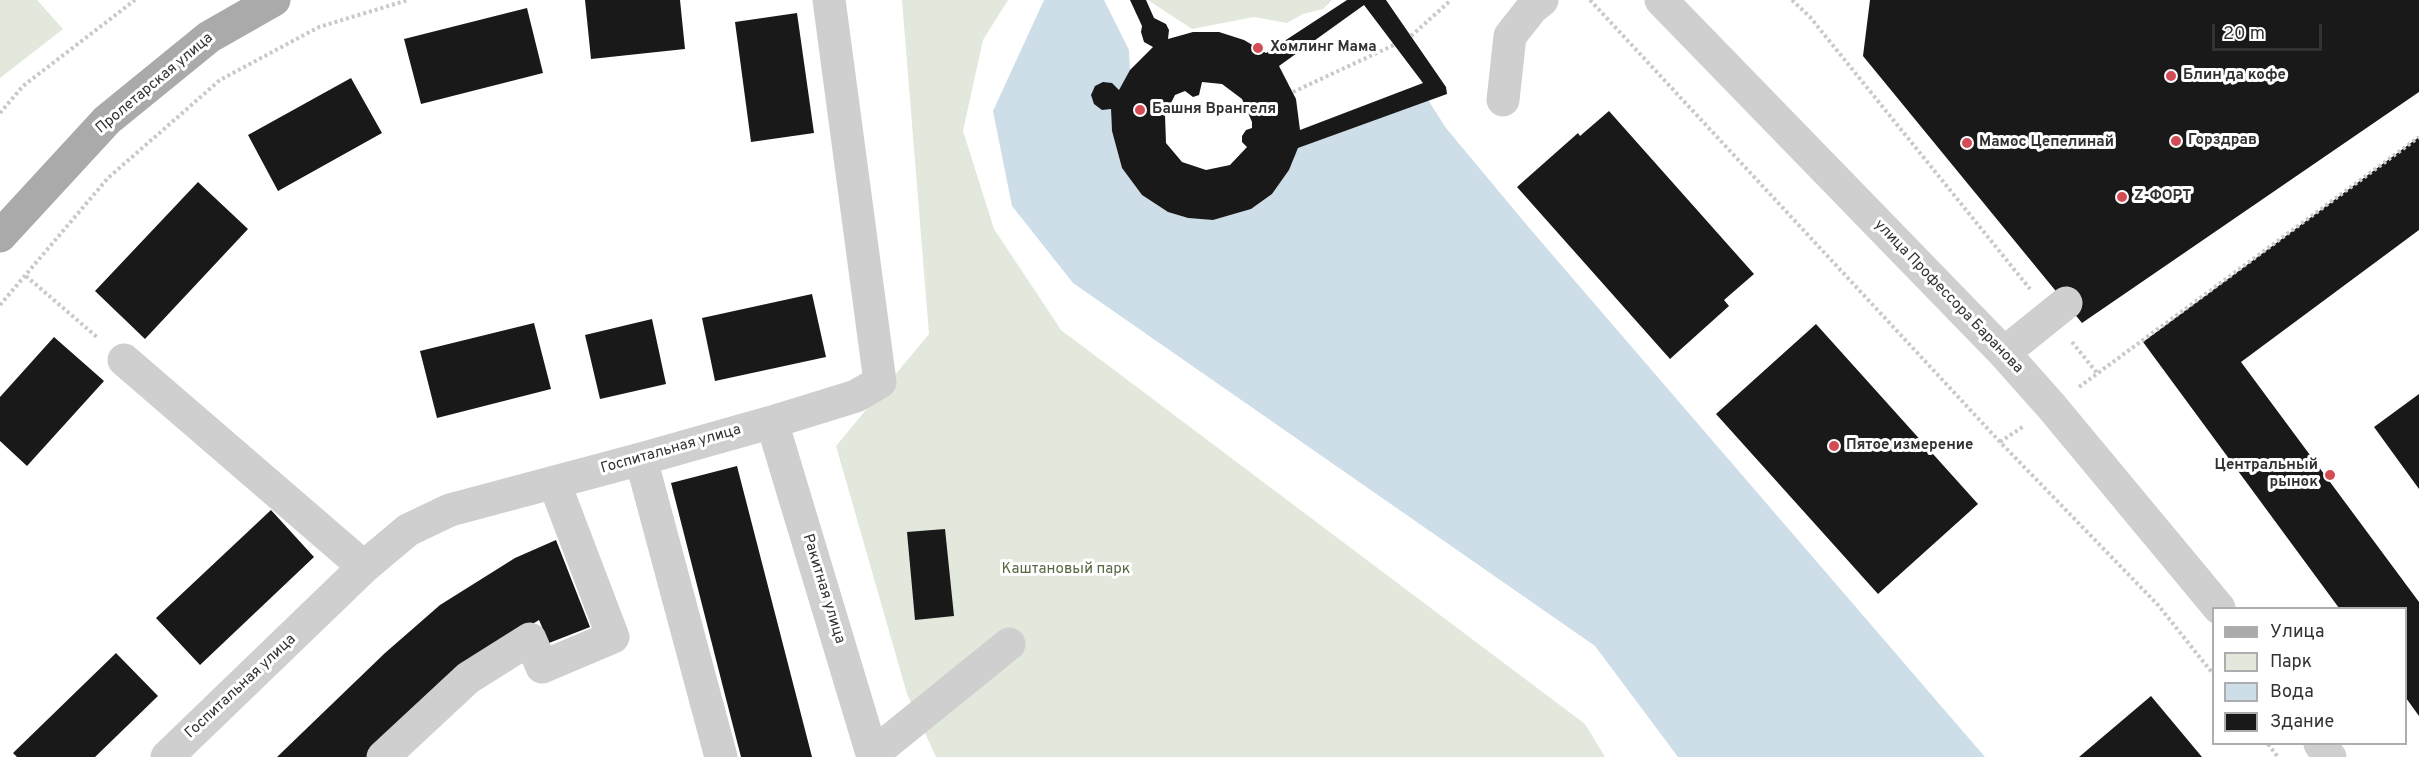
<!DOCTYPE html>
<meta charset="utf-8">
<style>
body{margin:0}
#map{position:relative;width:2419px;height:757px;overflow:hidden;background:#fff;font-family:Overpass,sans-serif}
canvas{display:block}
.legend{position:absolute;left:2212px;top:607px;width:195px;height:138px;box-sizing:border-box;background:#fff;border:2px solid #adadad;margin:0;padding:8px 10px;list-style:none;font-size:18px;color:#323232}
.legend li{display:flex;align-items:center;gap:12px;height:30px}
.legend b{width:30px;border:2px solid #adadad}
.scale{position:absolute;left:2212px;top:24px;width:110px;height:27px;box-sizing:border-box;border:3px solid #323232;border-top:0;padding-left:8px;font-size:18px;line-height:21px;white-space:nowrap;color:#323232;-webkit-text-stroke:4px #fff;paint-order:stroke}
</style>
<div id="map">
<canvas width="2419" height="757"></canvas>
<ul class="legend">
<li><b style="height:8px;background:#aaa"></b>Улица</li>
<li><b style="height:16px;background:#e2e8dc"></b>Парк</li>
<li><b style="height:16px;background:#cedee8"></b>Вода</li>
<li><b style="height:16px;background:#191919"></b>Здание</li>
</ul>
<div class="scale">20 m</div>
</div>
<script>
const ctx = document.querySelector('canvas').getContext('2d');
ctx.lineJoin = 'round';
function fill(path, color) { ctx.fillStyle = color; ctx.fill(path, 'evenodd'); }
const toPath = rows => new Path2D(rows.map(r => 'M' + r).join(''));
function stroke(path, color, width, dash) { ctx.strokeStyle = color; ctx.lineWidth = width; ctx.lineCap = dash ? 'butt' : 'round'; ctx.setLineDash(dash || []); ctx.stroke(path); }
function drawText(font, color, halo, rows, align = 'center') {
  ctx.font = font + ' Overpass,sans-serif'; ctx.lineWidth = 6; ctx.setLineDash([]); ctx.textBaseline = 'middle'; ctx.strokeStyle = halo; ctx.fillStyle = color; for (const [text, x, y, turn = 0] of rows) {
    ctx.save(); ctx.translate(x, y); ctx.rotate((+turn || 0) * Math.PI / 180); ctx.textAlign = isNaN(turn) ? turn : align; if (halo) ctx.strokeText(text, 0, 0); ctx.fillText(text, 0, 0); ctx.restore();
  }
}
const green = toPath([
 [0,0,37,0,63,29,0,78],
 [902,0,1008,0,983,40,963,131,994,229,1061,330,1585,724,1605,757,936,757,907,694,836,446,929,334],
 [1148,0,1332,0,1323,9,1303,14,1287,23,1254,17,1192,29]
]);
const water = toPath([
 [1044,0,1104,0,1129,50,1130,70,1111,109,1112,131,1122,168,1142,195,1168,212,1188,218,1213,220,1251,209,1272,194,1289,170,1298,148,1428,100,1446,128,1531,230,1985,757,1678,757,1595,646,1073,283,1012,206,993,111]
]);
const building = toPath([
 [585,0,680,0,685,49,591,59],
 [1130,0,1146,0,1154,18,1166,24,1169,30,1168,39,1193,32,1219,32,1244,40,1266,53,1347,0,1386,0,1446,87,1447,94,1298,148,1289,170,1272,194,1251,209,1213,220,1188,218,1168,212,1142,195,1122,168,1112,131,1111,109,1102,110,1094,104,1091,95,1095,86,1103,82,1112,83,1119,90,1130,70,1153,47,1144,42,1141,32,1142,26],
 [1364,5,1423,83,1300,130,1296,99,1279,66],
 [1202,82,1222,84,1242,99,1252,122,1252,128,1246,130,1242,136,1242,142,1247,147,1230,165,1206,170,1182,162,1166,143,1165,115,1175,95,1185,91,1193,97,1199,95],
 [1870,0,2419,0,2419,92,2082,323,1863,56],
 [527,8,543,73,421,104,404,39],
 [797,13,814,133,751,142,735,22],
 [351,78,382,133,278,191,248,135],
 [1609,111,1754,274,1724,300,1729,306,1670,359,1517,187,1578,133,1580,136],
 [2419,137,2419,230,2241,362,2419,602,2419,716,2406,698,2406,608,2339,608,2143,342],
 [198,182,248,229,145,339,95,291],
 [812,294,826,357,715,381,702,318],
 [652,319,666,384,600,399,585,335],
 [534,323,551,389,437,418,420,351],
 [1816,324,1978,504,1878,594,1716,414],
 [54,337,104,381,27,466,0,441,0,397],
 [2419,394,2419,489,2374,427],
 [737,466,812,757,741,757,724,691,671,483],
 [271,510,314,557,200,665,156,618],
 [945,529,954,616,915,620,907,532],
 [556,540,590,627,549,643,539,620,477,658,424,702,367,757,277,757,385,653,440,605,515,558],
 [116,653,158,696,95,757,17,757,13,753],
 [2151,696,2202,757,2079,757]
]);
const path = toPath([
 [1590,0,2000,442,2158,605,2214,675],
 [1792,0,1810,17,2030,289],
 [1411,36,1451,0],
 [1293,92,1394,45],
 [0,113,23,86,135,0],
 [26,276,98,338],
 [0,305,108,178,220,80,319,27,408,0],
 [2072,342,2097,373],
 [2079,387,2419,137],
 [2000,442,2024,426],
 [2268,744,2278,757]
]);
const minor = toPath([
 [1661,0,2004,353,2052,407,2219,608],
 [1503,100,1510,36,1532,8,1542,0],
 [2004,353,2066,303],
 [124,360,364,567],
 [772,422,873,757],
 [641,459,721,757],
 [2320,744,2330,757],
 [873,754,1009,644],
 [167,757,364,567,408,530,450,510,641,459,772,422,856,396,880,382,829,0],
 [383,757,468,678,530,639,542,667,613,637,554,482]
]);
const major = toPath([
 [0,236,107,120,209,37,274,0]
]);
const markers = [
 [1258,48,6,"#d24b55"],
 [2171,76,6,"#d24b55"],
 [1140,110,6,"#d24b55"],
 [2176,141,6,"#d24b55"],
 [1967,143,6,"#d24b55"],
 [2122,197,6,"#d24b55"],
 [1834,446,6,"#d24b55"],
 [2330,475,6,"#d24b55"]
];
const poiNames = [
 ["Хомлинг Мама",1270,48],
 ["Блин да кофе",2183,76],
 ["Башня Врангеля",1152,110],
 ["Горздрав",2188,141],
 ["Мамос Цепелинай",1979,143],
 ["Z-ФОРТ",2134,197],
 ["Пятое измерение",1846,446],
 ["Центральный",2318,466,"right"],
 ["рынок",2318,483,"right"]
];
const streetNames = [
 ["Пролетарская улица",155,84,-40],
 ["улица Профессора Баранова",1948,297,46],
 ["Госпитальная улица",671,450,-16],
 ["Ракитная улица",823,589,73],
 ["Госпитальная улица",241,687,-43]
];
const parkNames = [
 ["Каштановый парк",1066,570]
];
fill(green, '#e2e8dc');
fill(water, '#cedee8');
fill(building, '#191919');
stroke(path, '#c9c9c9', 4, [3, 3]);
stroke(minor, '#cfcfcf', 33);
stroke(major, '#aaa', 33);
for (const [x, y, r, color] of markers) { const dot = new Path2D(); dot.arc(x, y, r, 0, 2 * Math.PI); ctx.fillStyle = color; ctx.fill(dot); stroke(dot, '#fff', 2); }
drawText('bold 15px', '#323232', '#fff', poiNames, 'left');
drawText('15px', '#323232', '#fff', streetNames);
drawText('15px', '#556944', '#fff', parkNames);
</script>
